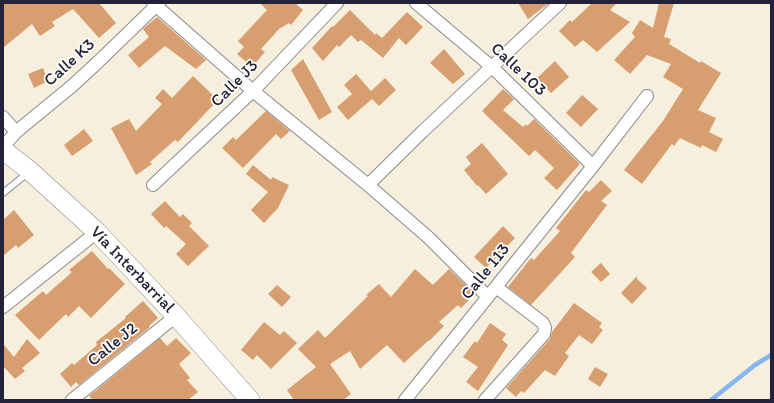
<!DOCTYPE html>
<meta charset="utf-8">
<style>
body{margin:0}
#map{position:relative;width:774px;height:403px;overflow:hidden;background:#f7efde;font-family:Itim,sans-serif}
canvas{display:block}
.frame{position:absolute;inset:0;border:4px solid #22223b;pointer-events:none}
</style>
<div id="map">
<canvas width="774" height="403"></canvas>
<div class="frame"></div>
</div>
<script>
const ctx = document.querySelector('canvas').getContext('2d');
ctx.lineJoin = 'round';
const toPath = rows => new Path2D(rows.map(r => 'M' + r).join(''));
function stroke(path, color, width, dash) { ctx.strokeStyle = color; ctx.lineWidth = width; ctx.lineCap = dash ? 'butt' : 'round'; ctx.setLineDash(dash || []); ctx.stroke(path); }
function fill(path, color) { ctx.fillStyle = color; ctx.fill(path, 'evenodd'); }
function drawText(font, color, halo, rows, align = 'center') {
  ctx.font = font + ' Itim,sans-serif'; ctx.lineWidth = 3.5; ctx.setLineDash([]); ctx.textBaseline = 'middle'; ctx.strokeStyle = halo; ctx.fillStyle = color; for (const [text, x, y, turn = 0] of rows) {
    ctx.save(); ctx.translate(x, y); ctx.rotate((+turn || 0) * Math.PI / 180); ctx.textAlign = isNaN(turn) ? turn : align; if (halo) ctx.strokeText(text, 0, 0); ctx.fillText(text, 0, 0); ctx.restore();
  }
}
const stream = toPath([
 [711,400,755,365,771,355]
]);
const building = toPath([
 [3,3,99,3,116,23,99,38,73,9,52,22,55,26,40,36,32,24,3,48],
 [260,3,295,3,303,10,291,25,289,23,279,29,261,49,265,52,252,67,237,54,244,47,238,41,267,10],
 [518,3,549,3,528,19],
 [592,3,617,3,610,10,630,22,597,52,583,40,575,47,559,31,570,20,572,22],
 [659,3,674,3,664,37,671,39,669,44,700,63,701,61,721,73,698,110,716,118,709,132,723,139,716,152,702,145,701,148,680,138,674,146,672,144,642,184,624,170,663,121,683,89,663,77,671,64,647,55,630,74,614,60,635,37,632,33,640,20,653,28],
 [350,10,375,35,376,33,382,38,407,12,423,27,406,45,399,38,383,58,361,40,358,42,351,35,339,47,337,45,323,61,312,48,332,26,333,27],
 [157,17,206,60,196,69,165,46,139,68,128,55,149,37,143,29],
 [444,49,465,74,453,84,430,63],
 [303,59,332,112,319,120,291,70],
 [555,61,569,77,551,93,537,78],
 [43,68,48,81,34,88,28,74],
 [356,74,371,91,385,78,396,90,379,106,372,99,348,120,337,107,352,94,344,85],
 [193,76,218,100,178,142,175,140,150,162,152,164,136,175,111,128,129,119,136,131,162,104,155,98,163,89,172,98],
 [503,89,514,99,503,110,523,127,526,124,527,126,534,119,579,163,579,165,557,190,544,178,554,168,535,150,529,156,482,111],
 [582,95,598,109,581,127,566,113],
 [266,111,290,131,281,139,276,134,243,168,222,148,233,137,236,140],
 [84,129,93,141,72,156,64,145],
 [482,143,508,174,486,194,478,185,477,186,464,170,471,164,466,157],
 [253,165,271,180,272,177,289,185,278,208,264,223,251,210,268,192,246,174],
 [601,180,612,191,601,201,607,205,571,253,575,257,531,305,508,287,531,258,534,260,560,231,556,228,586,190,589,192],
 [165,201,180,217,183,214,192,223,189,226,209,246,188,266,176,254,186,244,166,226,164,228,151,214],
 [14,210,34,235,18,248,16,245,3,256,3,220],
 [503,226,515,238,486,268,474,257],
 [92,251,108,269,109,268,125,284,91,318,79,306,68,317,66,314,39,340,15,315,43,291,46,295,72,272,69,270],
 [601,263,610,274,601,282,591,272],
 [415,269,433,285,449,269,475,294,461,308,458,305,439,322,444,326,429,341,429,340,404,363,387,345,360,369,350,351,330,364,351,394,343,400,294,400,287,390,316,367,298,349,318,330,325,338,368,296,366,295,379,284,391,297],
 [637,276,637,279,647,288,632,304,621,293],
 [277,285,291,297,282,307,268,294],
 [143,301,158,318,149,326,150,327,79,385,76,382,71,387,60,374,72,363,74,365,97,345,96,342,126,318,125,317],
 [574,303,602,323,599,327,603,330,592,344,579,335,565,353,569,356,555,376,545,370,524,393,521,391,516,397,506,388,550,339,552,332],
 [264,322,280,335,284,331,297,343,271,369,257,355,253,360,241,350],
 [490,323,506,334,502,340,508,345,478,391,466,382,478,367,463,357,475,341,477,343],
 [160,338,167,346,176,338,191,353,179,364,190,378,187,380,198,392,188,400,93,400,89,396],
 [27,339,40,353,22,368,25,371,15,379,3,366,3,344,14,357],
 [595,367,608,374,600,387,588,379]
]);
const lane = toPath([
 [3,193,29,172]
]);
const street = toPath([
 [153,3,253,91,368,185,429,238,488,297],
 [416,3,492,67,593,166],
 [3,117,16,132],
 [3,147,16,132,72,86,98,62,159,3],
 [153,185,253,91,337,3],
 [368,185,422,132,560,3],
 [3,307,97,232],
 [72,400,176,316],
 [405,400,593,166,647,96],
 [485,400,544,334,545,328,543,323,496,287]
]);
const primary = toPath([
 [3,150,30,171,97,232,176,316,250,400]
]);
const streetNames = [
 ["Calle K3",70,63,-42],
 ["Calle 103",518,70,43],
 ["Calle J3",235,84,-45],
 ["Vía Interbarrial",132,270,46],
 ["Calle 113",486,272,-51],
 ["Calle J2",113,345,-39]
];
stroke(stream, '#86b5f1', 4.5);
fill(building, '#d79e6f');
stroke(lane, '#8c888c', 8);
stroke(street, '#8c888c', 14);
stroke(primary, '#8c888c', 20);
stroke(lane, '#fff', 6);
stroke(street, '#fff', 12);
stroke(primary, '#fff', 19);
drawText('17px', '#22223b', '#fdfcf7', streetNames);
</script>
